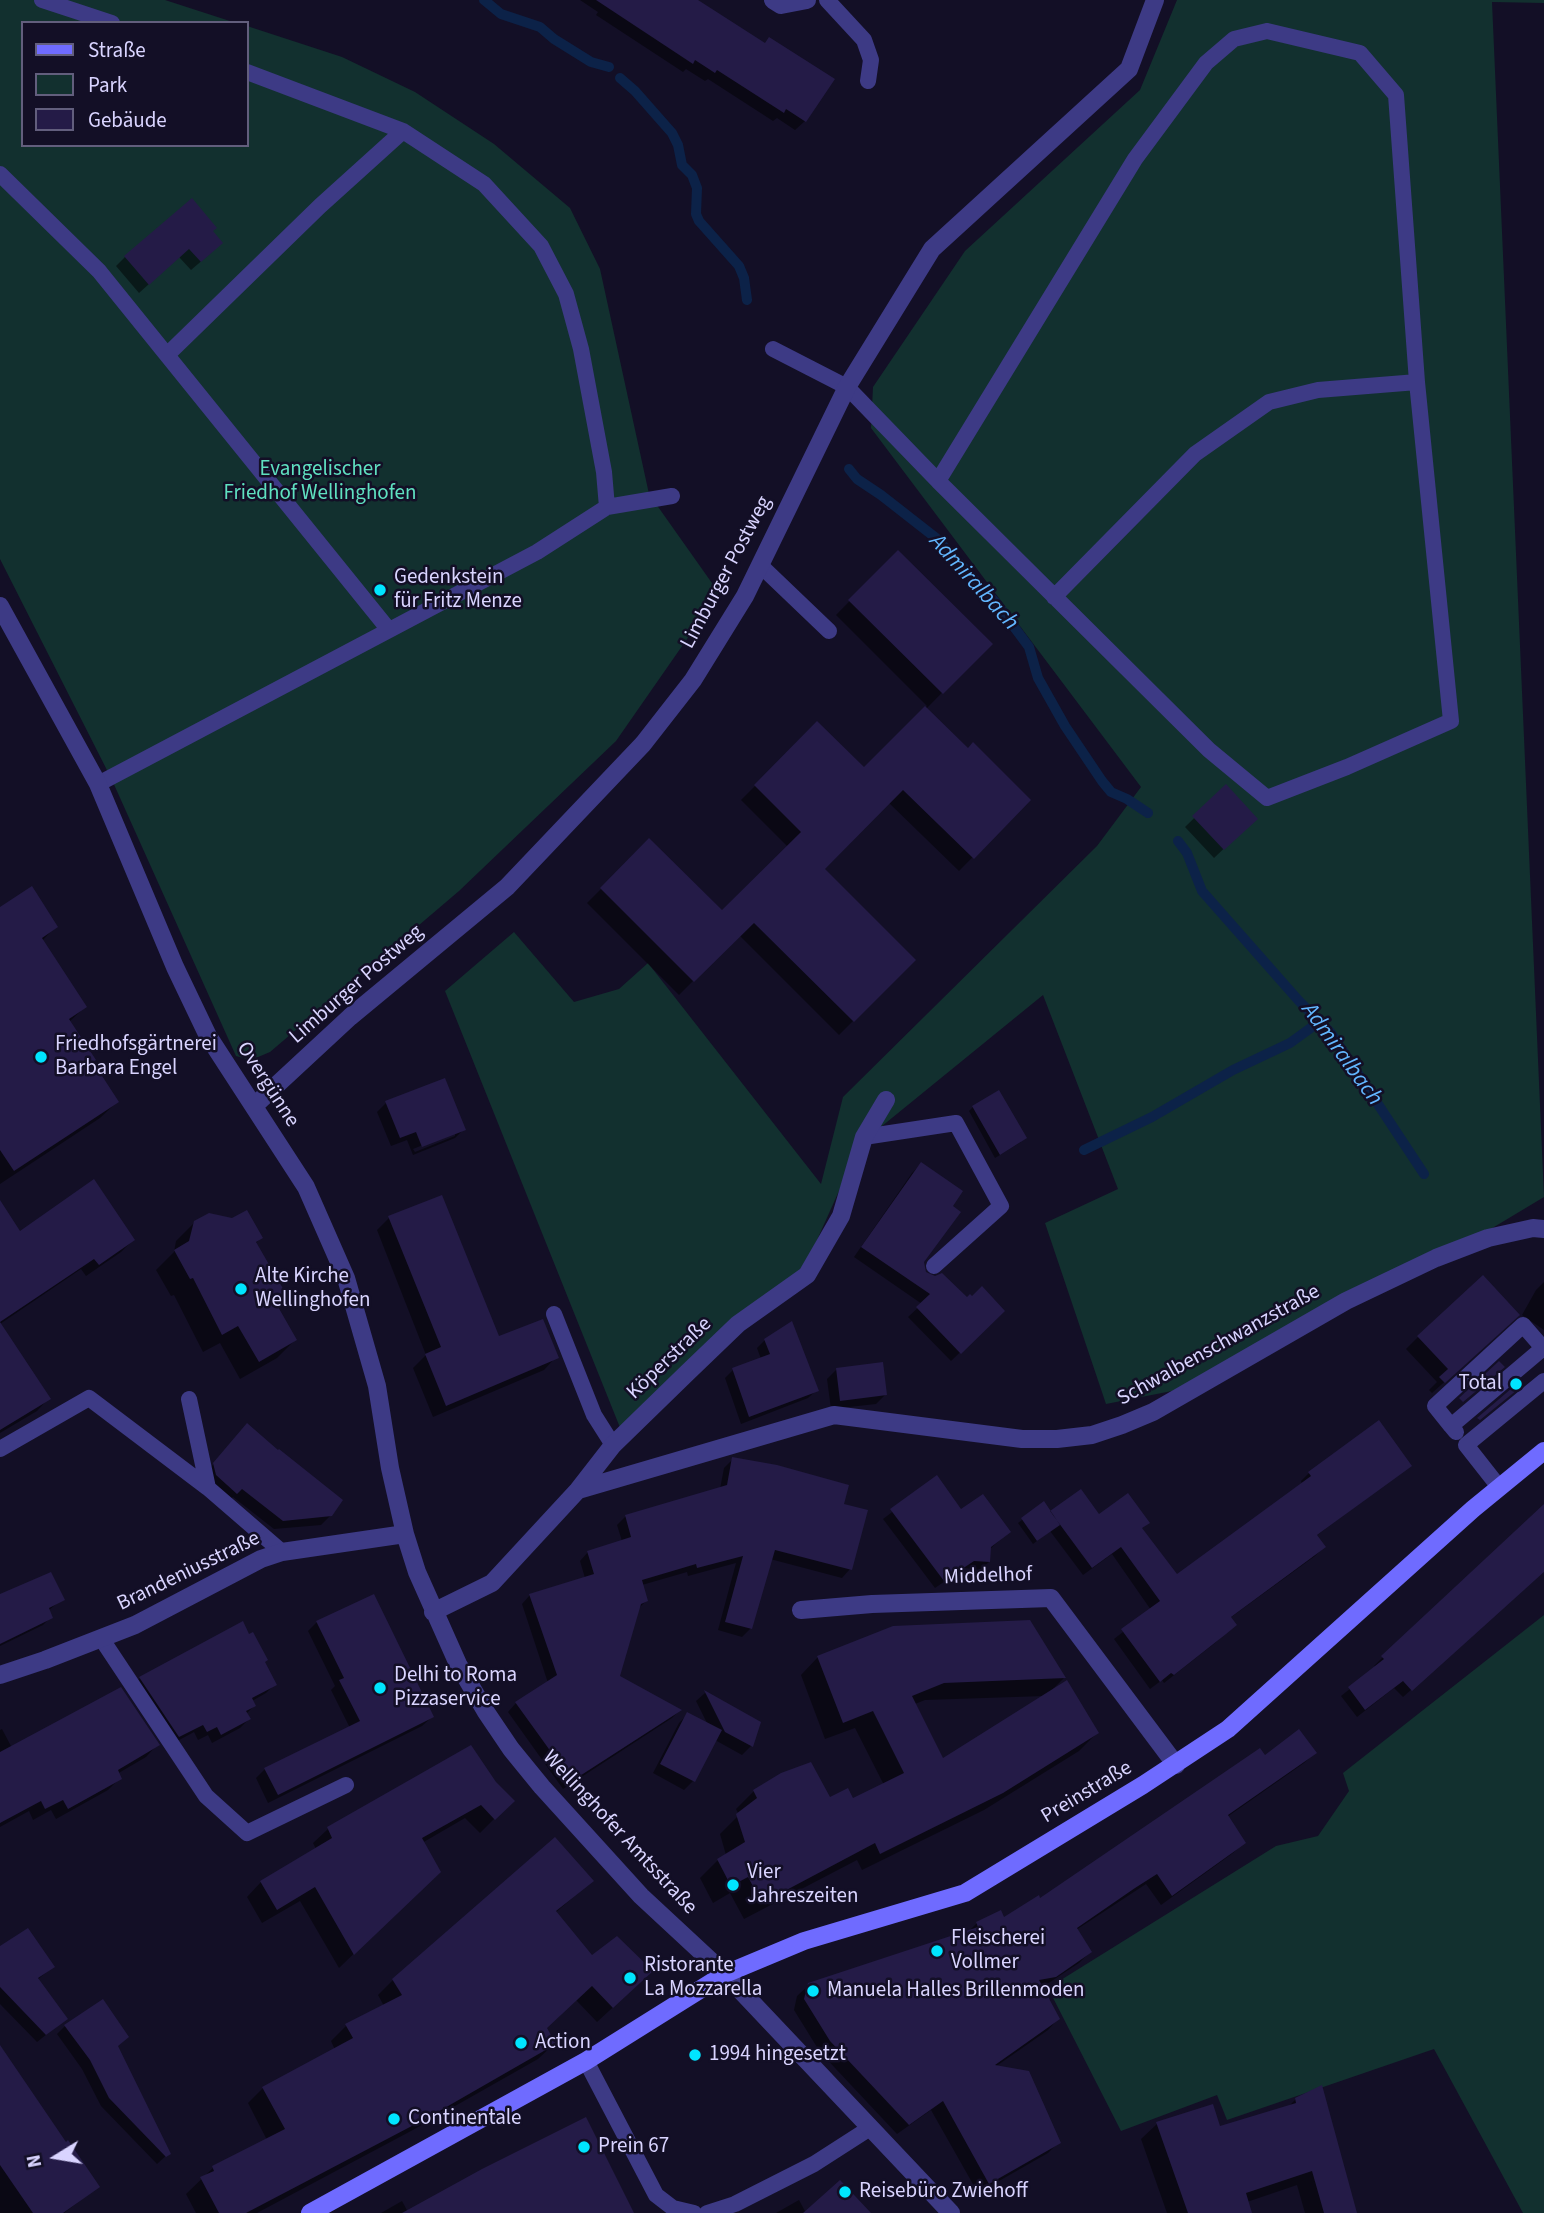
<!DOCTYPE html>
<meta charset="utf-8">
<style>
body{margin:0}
#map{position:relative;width:1544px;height:2213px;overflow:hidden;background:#130f26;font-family:"Source Sans 3",sans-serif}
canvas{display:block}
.legend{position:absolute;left:21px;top:21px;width:228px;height:126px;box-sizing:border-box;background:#130f26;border:2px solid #625e7d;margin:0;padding:9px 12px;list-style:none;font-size:21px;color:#d9d4ff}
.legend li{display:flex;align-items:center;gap:14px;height:35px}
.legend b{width:35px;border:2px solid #625e7d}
.north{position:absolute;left:21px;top:2122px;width:70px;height:70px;-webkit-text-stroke:5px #130f26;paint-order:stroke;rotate:259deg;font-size:19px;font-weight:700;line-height:28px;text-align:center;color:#d9d4ff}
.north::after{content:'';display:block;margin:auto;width:24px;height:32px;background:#d9d4ff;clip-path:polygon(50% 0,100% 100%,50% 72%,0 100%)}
</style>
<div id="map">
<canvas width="1544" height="2213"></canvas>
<ul class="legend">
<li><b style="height:9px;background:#6f6bff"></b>Straße</li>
<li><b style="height:19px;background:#12302f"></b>Park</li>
<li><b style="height:19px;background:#241b47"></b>Gebäude</li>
</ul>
<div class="north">N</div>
</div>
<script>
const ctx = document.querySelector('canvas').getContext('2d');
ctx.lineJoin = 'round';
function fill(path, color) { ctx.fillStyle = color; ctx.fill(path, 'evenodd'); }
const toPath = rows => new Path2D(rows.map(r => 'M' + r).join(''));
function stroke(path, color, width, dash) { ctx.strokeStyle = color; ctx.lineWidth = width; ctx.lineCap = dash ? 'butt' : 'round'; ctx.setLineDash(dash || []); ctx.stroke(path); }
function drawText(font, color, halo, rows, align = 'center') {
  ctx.font = font + ' "Source Sans 3",sans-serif'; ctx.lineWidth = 5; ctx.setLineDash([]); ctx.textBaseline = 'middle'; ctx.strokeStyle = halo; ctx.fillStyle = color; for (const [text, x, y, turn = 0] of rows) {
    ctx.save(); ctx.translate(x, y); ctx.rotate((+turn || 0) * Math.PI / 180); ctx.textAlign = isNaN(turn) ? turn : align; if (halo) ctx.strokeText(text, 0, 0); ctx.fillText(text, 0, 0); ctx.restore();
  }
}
const green = toPath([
 [0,0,165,0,236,23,23,23,23,145,247,145,247,26,342,57,415,92,494,144,570,208,600,269,649,494,719,593,616,741,459,891,270,1052,251,1060,236,1056,112,780,0,559],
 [1177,0,1544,0,1544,3,1492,2,1544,1197,1464,1245,1177,1390,1106,1404,1045,1223,1118,1189,1043,995,860,1144,804,1269,623,1435,445,991,514,932,574,1002,619,989,648,963,821,1184,843,1097,1097,846,1141,787,871,428,873,387,965,251,1140,90],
 [1544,1615,1544,2213,1523,2213,1434,2049,1227,2120,1217,2095,1121,2131,1048,1988,1276,1846,1318,1836,1349,1791,1343,1773]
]);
const shadow = toPath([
 [580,0,695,0,764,45,832,79,805,121,795,130,777,118,773,121,708,79,705,81,686,69,683,72,596,15,598,12],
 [211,231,212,252,191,270,179,257,139,293,116,266,125,257],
 [898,552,990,644,926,709,968,750,1029,800,959,871,888,802,822,869,914,960,839,1035,739,935,679,995,587,903,649,841,722,913,788,847,741,800,804,737,864,770,927,706,836,615],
 [1226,787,1256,818,1214,858,1185,827],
 [0,909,56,926,42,941,85,1007,69,1022,91,1063,117,1102,100,1118,0,1184],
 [386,1103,464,1129,455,1138,413,1155,407,1140,391,1146,377,1112],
 [455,1132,455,1136,415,1152,413,1149],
 [973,1107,1021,1142,995,1158,969,1111],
 [921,1164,950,1207,923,1262,922,1270,967,1300,1003,1311,951,1361,908,1317,922,1304,854,1257,912,1173],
 [389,1218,498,1339,556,1357,544,1370,433,1417,413,1368,426,1355,377,1230],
 [195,1222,261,1238,255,1244,286,1298,277,1308,295,1340,277,1358,240,1379,220,1343,203,1352,174,1295,171,1296,156,1270,174,1252,176,1241],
 [0,1233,133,1240,121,1252,86,1276,81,1269,0,1324],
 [1544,1282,1544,1330,1522,1315,1536,1290],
 [0,1325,48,1399,37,1411,0,1433],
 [1506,1327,1432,1393,1429,1390,1437,1382,1406,1349,1418,1337],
 [765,1340,817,1390,808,1398,741,1424,725,1378,733,1370,761,1359,757,1348],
 [836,1370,885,1395,876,1404,831,1409,827,1379],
 [239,1434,331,1515,321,1525,274,1529,233,1497,227,1502,205,1474],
 [733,1459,842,1505,850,1569,842,1578,770,1559,751,1628,742,1637,718,1630,736,1563,688,1576,687,1572,642,1585,646,1601,637,1610,618,1677,680,1710,672,1718,563,1789,508,1712,516,1703,548,1683,522,1604,530,1595,585,1578,580,1561,588,1552,622,1541,617,1525,626,1516,720,1489,724,1468],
 [1410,1466,1316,1536,1324,1547,1315,1556,1230,1618,1234,1625,1215,1643,1164,1683,1162,1680,1150,1689,1114,1639,1151,1610,1112,1554,1083,1575,1050,1531,1033,1544,1018,1523,1043,1504,1050,1514,1099,1516,1141,1529,1177,1576,1302,1484,1301,1481,1309,1473],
 [937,1478,961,1512,1009,1532,990,1549,989,1562,980,1570,964,1568,935,1588,883,1519],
 [1544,1514,1544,1572,1403,1697,1394,1688,1357,1717,1341,1696,1376,1668,1374,1666,1382,1658],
 [0,1596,62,1599,48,1611,51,1617,43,1625,0,1646],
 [317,1622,432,1717,422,1726,268,1803,256,1778,265,1769,350,1728,331,1690,335,1686,308,1631],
 [1029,1622,1064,1678,1053,1689,1097,1733,1079,1751,984,1810,862,1870,857,1860,744,1919,730,1893,713,1903,700,1878,718,1860,726,1855,720,1834,739,1815,736,1809,754,1791,852,1801,884,1785,855,1728,825,1739,801,1675,818,1657],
 [1045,1696,943,1761,915,1704,925,1700],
 [140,1678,275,1684,266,1693,252,1701,254,1706,246,1714,249,1719,240,1728,212,1743,208,1735,198,1740,194,1732,170,1745,132,1687],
 [705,1693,759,1723,751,1746,742,1755,715,1740,693,1781,684,1790,653,1773,679,1723,688,1714,708,1725,696,1701],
 [2,1729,12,1748,157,1745,146,1757,117,1774,120,1778,108,1790,56,1819,51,1810,33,1820,29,1811,0,1827,0,1730],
 [470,1748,495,1783,512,1801,480,1833,465,1818,422,1843,424,1886,339,1968,300,1901,262,1923,247,1897,261,1882,316,1849,313,1843,328,1829],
 [1315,1753,1304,1763,1227,1817,1244,1842,1233,1853,1161,1905,1146,1884,1076,1930,1090,1952,1079,1963,1041,1988,1058,2019,1048,2030,995,2067,1059,2142,1048,2153,978,2193,931,2110,897,2134,820,2052,794,2010,797,1996,809,1985,968,1932,977,1923,1003,1919,1040,1901,1265,1758],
 [592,1881,555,1913,592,1957,635,1987,597,2022,576,2000,545,2029,554,2044,538,2059,411,2131,257,2213,196,2213,186,2194,213,2168,267,2140,248,2103,263,2088,335,2050,331,2041,346,2026,384,2006,378,1995,393,1980],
 [0,1949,53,1967,37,1980,66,2019,37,2042,0,2004],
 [65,2026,127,2037,116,2047,169,2153,157,2164,101,2106,82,2069,57,2034],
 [0,2080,98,2187,64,2213,0,2213],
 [1296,2099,1356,2213,1305,2213,1297,2185,1247,2202,1251,2213,1167,2213,1141,2139,1157,2124,1219,2128,1287,2108],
 [799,2200,806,2213,776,2213],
 [402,2201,408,2212,632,2213,381,2213]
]);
const stream = toPath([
 [484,0,501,14,540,27,554,39,591,62,609,67],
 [620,78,635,91,672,133,678,145,682,165,692,175,697,188,696,214,699,221,739,266,744,278,747,300],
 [849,469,857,479,881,495,936,538,997,604,1029,647,1038,678,1065,726,1102,781,1111,792,1127,799,1148,813],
 [1178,841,1187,853,1202,891,1299,1001,1331,1033,1424,1174],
 [1084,1150,1152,1117,1233,1070,1290,1043,1319,1022]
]);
const building = toPath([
 [596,0,698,0,765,43,769,37,835,79,806,122,786,109,784,113,717,70,715,73,695,60,693,64],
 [192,198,217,228,213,231,223,243,201,262,189,249,149,285,124,256],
 [898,550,993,644,943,694,848,600],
 [925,706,968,748,973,742,1031,800,974,859,903,790,825,869,916,960,854,1022,754,923,694,982,600,888,649,838,722,910,801,832,754,785,817,721,864,767],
 [1226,784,1258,819,1224,850,1192,816],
 [32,886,58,927,42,938,87,1007,69,1019,96,1060,93,1062,119,1102,14,1171,0,1150,0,907],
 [445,1078,466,1130,422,1147,416,1132,400,1138,385,1101],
 [999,1090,1027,1138,1000,1155,972,1106],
 [921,1162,963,1191,953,1206,961,1212,924,1262,926,1272,935,1276,942,1273,967,1297,970,1294,972,1296,982,1286,1005,1311,961,1354,916,1307,930,1294,861,1247],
 [94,1179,135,1240,99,1265,94,1259,0,1322,51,1399,0,1430,0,1200,20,1231],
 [442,1195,499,1336,543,1319,559,1358,446,1406,425,1354,441,1347,388,1216],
 [247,1210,263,1238,256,1242,289,1299,277,1305,297,1340,259,1362,238,1326,222,1335,193,1278,190,1279,174,1250,189,1241,194,1221,209,1213,232,1218],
 [1483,1275,1520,1315,1445,1383,1439,1377,1448,1369,1417,1336],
 [792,1321,819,1391,749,1417,732,1368,770,1354,764,1339],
 [1499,1361,1505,1367,1463,1402,1459,1398],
 [883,1362,887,1395,840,1401,836,1368],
 [1519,1382,1522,1386,1480,1420,1477,1418],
 [1379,1420,1412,1466,1317,1535,1326,1547,1231,1617,1237,1625,1226,1634,1174,1675,1171,1673,1160,1682,1121,1629,1160,1601,1121,1547,1092,1568,1050,1511,1081,1489,1099,1514,1128,1493,1150,1523,1142,1528,1177,1574,1311,1476,1308,1472],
 [247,1423,278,1450,279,1449,343,1500,332,1516,283,1521,242,1489,237,1494,216,1475,213,1463],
 [732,1457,777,1465,849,1485,844,1504,868,1510,852,1570,775,1550,752,1629,725,1622,743,1556,697,1568,696,1564,642,1580,648,1601,641,1604,620,1676,682,1710,572,1781,515,1702,557,1675,529,1594,594,1574,587,1551,631,1537,625,1515,727,1485],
 [937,1475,961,1509,983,1494,1011,1532,991,1547,990,1562,974,1561,944,1581,890,1509],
 [1044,1501,1060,1525,1037,1541,1021,1518],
 [1544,1504,1544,1572,1412,1691,1403,1681,1365,1710,1348,1687,1384,1659,1381,1656],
 [51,1572,65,1600,49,1608,53,1618,0,1644,0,1594],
 [374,1594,434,1717,278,1795,264,1768,360,1721,339,1680,344,1678,316,1621],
 [1030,1620,1066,1678,944,1683,912,1696,943,1758,1067,1680,1099,1733,1003,1793,880,1854,875,1843,762,1903,748,1877,731,1886,717,1859,745,1842,736,1814,757,1798,753,1790,781,1773,811,1762,830,1797,848,1788,853,1798,904,1773,873,1711,843,1723,817,1656,893,1626],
 [243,1621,249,1634,253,1632,268,1660,265,1662,277,1685,252,1698,256,1706,246,1711,251,1719,221,1735,217,1727,207,1732,203,1725,179,1737,139,1677],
 [121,1687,160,1745,118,1770,122,1779,68,1809,63,1800,45,1809,41,1801,0,1823,0,1752],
 [704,1690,761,1722,753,1747,725,1732],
 [687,1712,722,1730,695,1782,660,1764],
 [1299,1729,1317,1753,1228,1815,1246,1843,1172,1896,1157,1874,1135,1888,1077,1928,1092,1952,1056,1977,1039,1980,1060,2019,995,2065,1029,2071,1061,2143,989,2184,943,2101,909,2125,830,2041,804,1999,808,1983,978,1927,976,1922,1001,1910,1004,1917,1039,1895,1040,1898,1260,1748,1265,1755],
 [471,1745,496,1782,515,1801,495,1820,481,1805,422,1838,441,1872,354,1955,315,1887,277,1910,260,1881,332,1838,327,1827],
 [555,1837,594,1881,556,1911,592,1955,617,1936,653,1971,613,2008,592,1986,547,2028,556,2044,429,2117,246,2213,219,2213,200,2177,214,2171,212,2166,285,2129,262,2087,353,2038,345,2024,402,1995,392,1979],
 [28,1928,55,1967,38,1978,68,2019,46,2035,0,1987,0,1946],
 [103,1999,129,2037,118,2046,171,2154,166,2157,109,2098,90,2060,64,2025],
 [0,2045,66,2142,68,2140,100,2187,63,2213,33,2213,0,2165],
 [1322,2085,1357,2213,1324,2213,1312,2171,1246,2193,1252,2213,1188,2213,1156,2122,1213,2104,1220,2126,1296,2103,1295,2098],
 [586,2117,634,2213,402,2213,482,2169],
 [840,2180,871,2213,803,2213]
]);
const lane = toPath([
 [42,0,112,23],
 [827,0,864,40,871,60,868,81],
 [1267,31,1360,53,1396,95,1417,382,1451,721,1347,767,1267,798,1209,750,938,481,1135,159,1206,63,1234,39,1267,31],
 [247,72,403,131,484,184,541,246,566,294,581,349,604,472,607,507],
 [0,174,99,271,389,630],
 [773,349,847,387,938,481],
 [168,354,320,206,403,131],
 [760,565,829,631],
 [1054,597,1195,454,1269,402,1318,390,1417,382],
 [98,784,537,552,607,507,672,496],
 [864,1137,956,1123,1001,1206,934,1266],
 [554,1314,594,1415,613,1445],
 [189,1399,208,1488,282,1552],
 [1451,1426,1435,1406,1523,1325,1543,1348],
 [1456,1432,1451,1426,1543,1348,1544,1350],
 [0,1449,89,1398,208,1488],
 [1499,1487,1466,1445,1544,1381],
 [101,1638,206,1796,247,1833,346,1785],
 [586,2061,656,2195,673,2208,694,2213],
 [707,2213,735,2204,814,2164,870,2128]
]);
const street = toPath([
 [773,0,781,5,807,0],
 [0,606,98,784,175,967,208,1036,306,1187,346,1278,377,1386,390,1468,405,1534,417,1572,458,1664,486,1712,511,1749,542,1787,641,1896,725,1974,951,2213],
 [254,1106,350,1017,507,887,643,744,693,680,745,596,847,387,932,249,1129,69,1155,0],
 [578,1490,834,1415,1022,1439,1057,1439,1092,1435,1122,1425,1153,1412,1346,1301,1436,1258,1488,1238,1533,1228,1544,1229],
 [801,1610,872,1604,1051,1598,1176,1765],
 [433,1612,492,1583,578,1490,613,1445,687,1373,738,1324,807,1275,841,1216,864,1137,886,1100],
 [0,1675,45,1660,135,1625,261,1559,282,1552,405,1534]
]);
const secondary = toPath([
 [310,2213,586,2061,725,1974,804,1941,965,1893,1143,1785,1228,1729,1473,1509,1544,1451]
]);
const markers = [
 [380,590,7,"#00e5ff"],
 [41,1057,7,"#00e5ff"],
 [241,1289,7,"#00e5ff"],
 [1516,1384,7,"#00e5ff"],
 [380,1688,7,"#00e5ff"],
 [733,1885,7,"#00e5ff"],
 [937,1951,7,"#00e5ff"],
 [630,1978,7,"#00e5ff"],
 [813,1991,7,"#00e5ff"],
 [521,2043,7,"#00e5ff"],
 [695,2055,7,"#00e5ff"],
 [394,2119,7,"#00e5ff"],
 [584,2147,7,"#00e5ff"],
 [845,2192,7,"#00e5ff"]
];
const parkNames = [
 ["Evangelischer",320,470],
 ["Friedhof Wellinghofen",320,494]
];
const streetNames = [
 ["Limburger Postweg",727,573,-62],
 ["Limburger Postweg",357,985,-41],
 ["Overgünne",267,1085,57],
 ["Schwalbenschwanzstraße",1219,1346,-29],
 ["Köperstraße",670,1359,-44],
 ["Brandeniusstraße",189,1572,-26],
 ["Middelhof",988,1577,-2],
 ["Preinstraße",1087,1793,-31],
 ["Wellinghofer Amtsstraße",619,1833,47]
];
const poiNames = [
 ["Gedenkstein",394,578],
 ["für Fritz Menze",394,602],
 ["Friedhofsgärtnerei",55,1045],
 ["Barbara Engel",55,1069],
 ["Alte Kirche",255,1277],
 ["Wellinghofen",255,1301],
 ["Total",1502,1384,"right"],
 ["Delhi to Roma",394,1676],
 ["Pizzaservice",394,1700],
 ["Vier",747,1873],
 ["Jahreszeiten",747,1897],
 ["Fleischerei",951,1939],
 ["Vollmer",951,1963],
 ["Ristorante",644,1966],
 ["La Mozzarella",644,1990],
 ["Manuela Halles Brillenmoden",827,1991],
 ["Action",535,2043],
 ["1994 hingesetzt",709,2055],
 ["Continentale",408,2119],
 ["Prein 67",598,2147],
 ["Reisebüro Zwiehoff",859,2192]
];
const waterNames = [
 ["Admiralbach",973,583,48],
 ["Admiralbach",1341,1055,54]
];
fill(green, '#12302f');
fill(shadow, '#0007');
stroke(stream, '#0c2248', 10);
fill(building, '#241b47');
stroke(lane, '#3d3a85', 16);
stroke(street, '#3d3a85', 18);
stroke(secondary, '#6f6bff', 18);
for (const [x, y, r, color] of markers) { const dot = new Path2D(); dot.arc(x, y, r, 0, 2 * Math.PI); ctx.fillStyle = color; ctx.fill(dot); stroke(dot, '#130f26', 2.5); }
drawText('21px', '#5fe0c0', '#130f26', parkNames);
drawText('21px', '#d9d4ff', '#130f26', streetNames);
drawText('21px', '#d9d4ff', '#130f26', poiNames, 'left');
drawText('italic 23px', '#62b6ff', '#130f26', waterNames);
</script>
